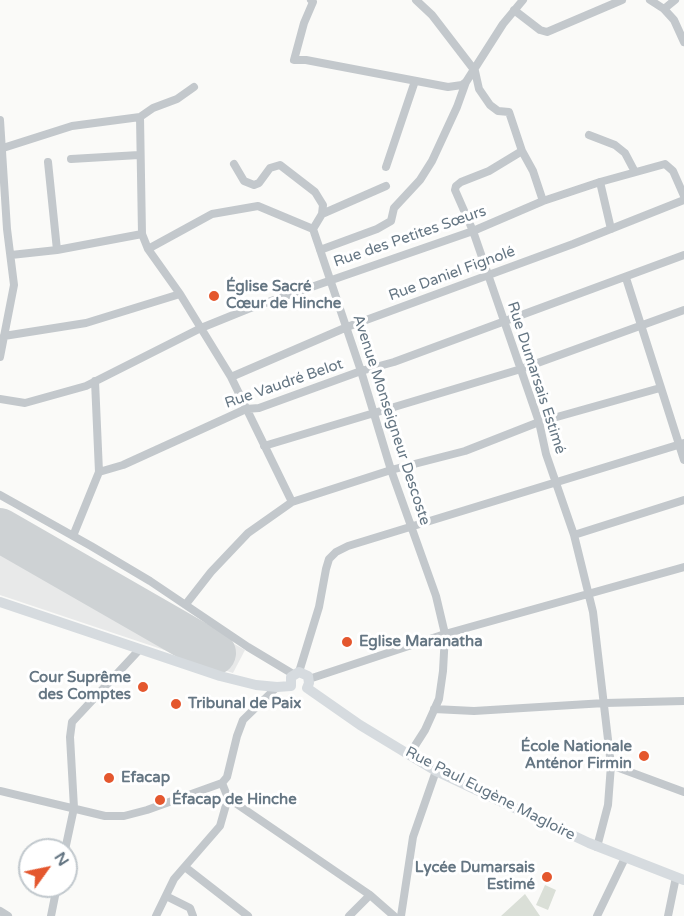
<!DOCTYPE html>
<meta charset="utf-8">
<style>
body{margin:0}
#map{position:relative;width:684px;height:916px;overflow:hidden;background:#fafaf8;font-family:"Varela Round",sans-serif}
canvas{display:block}
.north{position:absolute;left:18px;top:838px;width:60px;height:60px;box-sizing:border-box;background:#fff;border:2px solid #c1c8cd;border-radius:50%;rotate:57deg;font-size:16px;font-weight:700;line-height:24px;text-align:center;color:#657683}
.north::after{content:'';display:block;margin:auto;width:21px;height:27px;background:#e4572e;clip-path:polygon(50% 0,100% 100%,50% 72%,0 100%)}
</style>
<div id="map">
<canvas width="684" height="916"></canvas>
<div class="north">N</div>
</div>
<script>
const ctx = document.querySelector('canvas').getContext('2d');
ctx.lineJoin = 'round';
function fill(path, color) { ctx.fillStyle = color; ctx.fill(path, 'evenodd'); }
const toPath = rows => new Path2D(rows.map(r => 'M' + r).join(''));
function stroke(path, color, width, dash) { ctx.strokeStyle = color; ctx.lineWidth = width; ctx.lineCap = dash ? 'butt' : 'round'; ctx.setLineDash(dash || []); ctx.stroke(path); }
function drawText(font, color, halo, rows, align = 'center') {
  ctx.font = font + ' "Varela Round",sans-serif'; ctx.lineWidth = 6; ctx.setLineDash([]); ctx.textBaseline = 'middle'; ctx.strokeStyle = halo; ctx.fillStyle = color; for (const [text, x, y, turn = 0] of rows) {
    ctx.save(); ctx.translate(x, y); ctx.rotate((+turn || 0) * Math.PI / 180); ctx.textAlign = isNaN(turn) ? turn : align; if (halo) ctx.strokeText(text, 0, 0); ctx.fillText(text, 0, 0); ctx.restore();
  }
}
const built = toPath([
 [0,512,245,650,233,673,0,595]
]);
const green = toPath([
 [545,885,556,890,548,910,536,905],
 [525,894,540,916,501,916]
]);
const runway = toPath([
 [0,530,214,653]
]);
const street = toPath([
 [311,0,313,2,304,23,294,60,306,60,448,87,462,85,466,82,503,24,523,0],
 [416,0,432,15,475,71,479,89,490,105,498,111,509,112,522,151,489,171,461,182,456,186,455,190,473,231,539,422,546,454,574,535,593,612,611,765,608,805,597,847],
 [650,0,664,9,674,20,684,42],
 [664,9,675,0],
 [514,10,540,30,547,32,622,0],
 [140,117,142,234,148,249,180,294,231,377,292,502],
 [0,120,7,229,14,285,0,357],
 [589,135,615,145,625,153,635,172],
 [0,149,72,126,140,117,153,108,177,99,194,87],
 [522,151,533,171,543,201],
 [71,159,139,155],
 [48,162,57,250],
 [234,164,244,181,254,185,259,183,270,168,280,165,315,192,323,205,322,214,313,229],
 [386,167,415,81],
 [600,182,611,229],
 [322,214,386,186],
 [148,249,212,214,258,206,313,229,361,371,391,470,436,596,445,634,443,671,439,699,425,730,409,755],
 [320,250,377,229,391,221,394,208,420,180,432,161,457,107,466,82],
 [11,255,57,250,142,234],
 [626,278,684,460],
 [4,336,86,323,180,294],
 [231,377,347,327,573,244,684,200],
 [0,399,25,403,86,386,201,328,248,309,473,231,543,201,600,182,665,164,673,171,684,196],
 [264,446,521,369,684,310],
 [99,472,123,465,246,409,259,408,361,371,394,362,684,255],
 [0,495,91,546,150,581,248,647,293,674],
 [574,535,684,500],
 [73,536,99,472,95,381],
 [186,604,211,572,248,533,292,502,391,470,465,451,539,422,660,388],
 [299,672,319,607,326,569,329,559,336,552,348,546,684,443],
 [309,679,445,634,684,567],
 [434,709,474,711,605,703,684,701],
 [611,765,684,792],
 [0,791,105,816,124,816,147,810,222,783,227,777,237,736,243,720,277,687],
 [228,798,370,895,394,916],
 [65,850,74,808,70,737,72,722,140,649],
 [185,867,248,916],
 [166,896,190,908,193,916],
 [0,911,8,916],
 [51,916,57,886],
 [156,916,174,879,220,826,228,798,222,783],
 [349,916,370,895],
 [401,916,413,837,436,771],
 [597,916,625,858],
 [668,916,676,877]
]);
const secondary = toPath([
 [0,602,220,676,256,685,277,687,291,686],
 [291,686,291,677,299,672,308,676,309,683,307,688],
 [307,688,360,725,436,771,589,843,684,880]
]);
const markers = [
 [214,296,6,"#e4572e"],
 [347,642,6,"#e4572e"],
 [143,687,6,"#e4572e"],
 [176,704,6,"#e4572e"],
 [644,756,6,"#e4572e"],
 [109,778,6,"#e4572e"],
 [160,800,6,"#e4572e"],
 [547,877,6,"#e4572e"]
];
const streetNames = [
 ["Rue des Petites Sœurs",410,237,-19],
 ["Rue Daniel Fignolé",452,274,-20],
 ["Rue Dumarsais Estimé",536,378,72],
 ["Rue Vaudré Belot",284,384,-19],
 ["Avenue Monseigneur Descoste",391,420,72],
 ["Rue Paul Eugène Magloire",490,794,27]
];
const poiNames = [
 ["Église Sacré",226,287],
 ["Cœur de Hinche",226,304],
 ["Eglise Maranatha",359,642],
 ["Cour Suprême",131,678,"right"],
 ["des Comptes",131,695,"right"],
 ["Tribunal de Paix",188,704],
 ["École Nationale",632,747,"right"],
 ["Anténor Firmin",632,764,"right"],
 ["Efacap",121,778],
 ["Éfacap de Hinche",172,800],
 ["Lycée Dumarsais",535,868,"right"],
 ["Estimé",535,885,"right"]
];
fill(built, '#e8e9e9');
fill(green, '#dadfd7');
stroke(runway, '#ced2d4', 44);
stroke(street, '#c3c8cc', 8);
stroke(secondary, '#d6dbdf', 10);
for (const [x, y, r, color] of markers) { const dot = new Path2D(); dot.arc(x, y, r, 0, 2 * Math.PI); ctx.fillStyle = color; ctx.fill(dot); stroke(dot, '#fff', 2); }
drawText('15px', '#657683', '#fff', streetNames);
drawText('bold 15px', '#657683', '#fff', poiNames, 'left');
</script>
